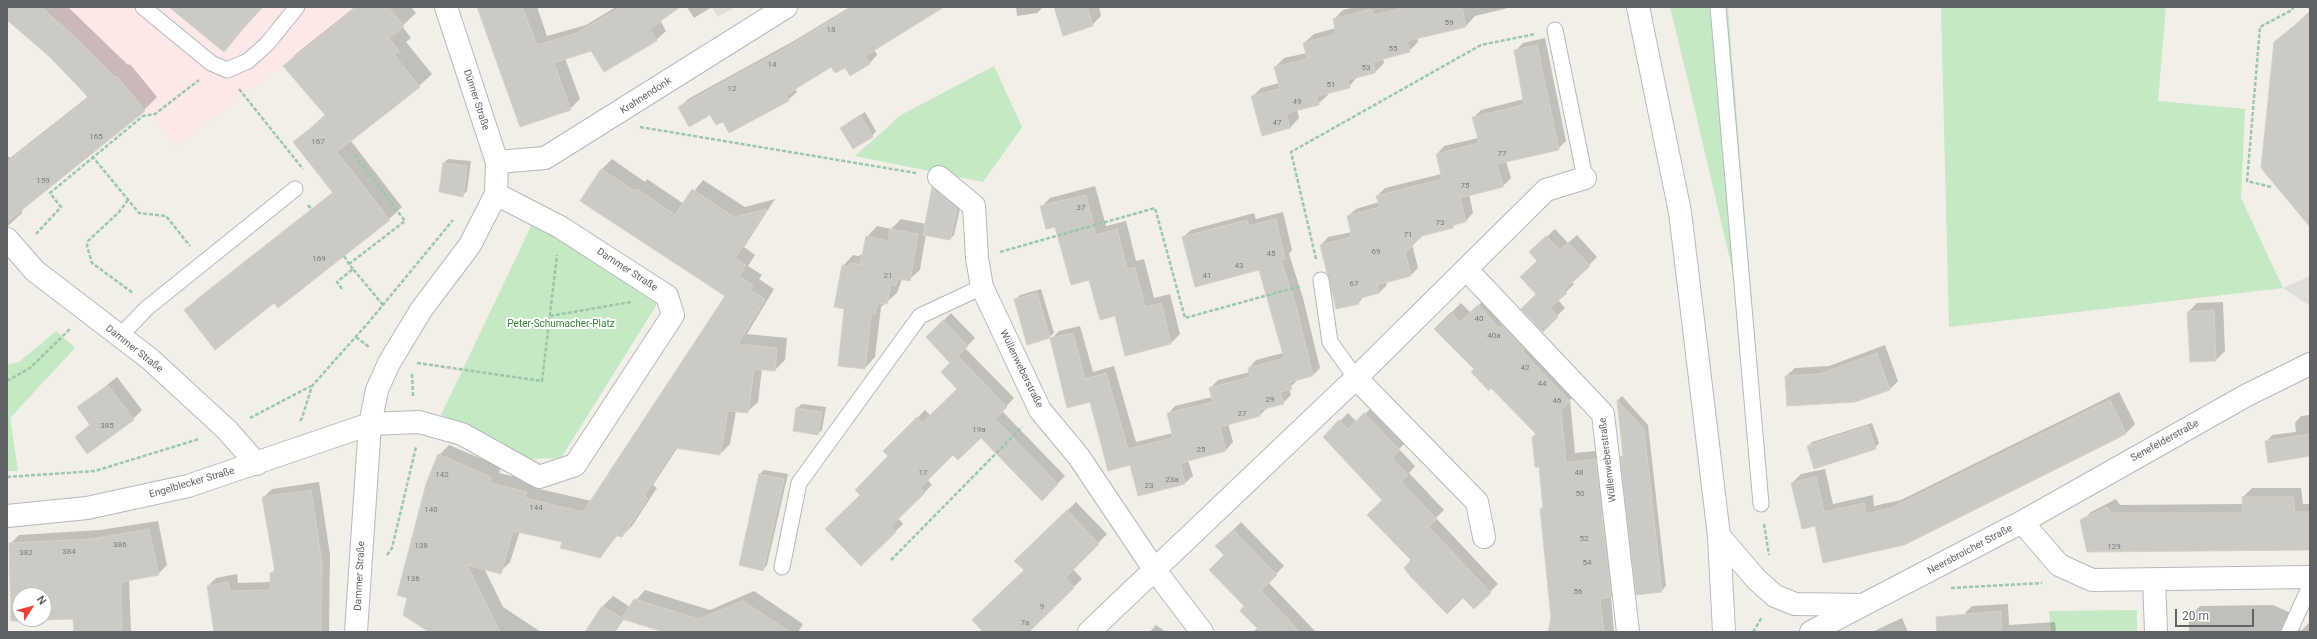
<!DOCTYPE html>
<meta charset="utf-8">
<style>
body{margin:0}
#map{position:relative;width:2317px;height:639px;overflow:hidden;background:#f1efe8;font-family:Roboto,sans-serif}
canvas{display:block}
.frame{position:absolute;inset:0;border:8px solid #5f6368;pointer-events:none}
.north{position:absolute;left:12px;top:587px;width:40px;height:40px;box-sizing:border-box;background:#fff;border:1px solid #bfc1c3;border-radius:50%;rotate:54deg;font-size:11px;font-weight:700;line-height:16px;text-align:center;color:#5f6368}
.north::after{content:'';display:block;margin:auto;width:14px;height:18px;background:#ea4335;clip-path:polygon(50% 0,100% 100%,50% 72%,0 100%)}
.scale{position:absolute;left:2175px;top:609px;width:79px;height:18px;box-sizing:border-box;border:2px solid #5f6368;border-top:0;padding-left:5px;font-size:12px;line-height:14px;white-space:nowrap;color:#5f6368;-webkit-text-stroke:3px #fff;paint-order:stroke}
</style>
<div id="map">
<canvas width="2317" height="639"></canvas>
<div class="frame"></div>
<div class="north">N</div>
<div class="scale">20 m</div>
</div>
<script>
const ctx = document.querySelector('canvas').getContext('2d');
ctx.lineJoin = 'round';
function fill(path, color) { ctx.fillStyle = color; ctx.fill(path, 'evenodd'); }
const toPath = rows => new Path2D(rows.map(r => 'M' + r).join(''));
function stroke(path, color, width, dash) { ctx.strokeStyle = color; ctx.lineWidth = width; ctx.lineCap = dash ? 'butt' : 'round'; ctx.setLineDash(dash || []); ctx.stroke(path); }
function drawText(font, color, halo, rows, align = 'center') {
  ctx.font = font + ' Roboto,sans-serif'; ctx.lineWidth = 4; ctx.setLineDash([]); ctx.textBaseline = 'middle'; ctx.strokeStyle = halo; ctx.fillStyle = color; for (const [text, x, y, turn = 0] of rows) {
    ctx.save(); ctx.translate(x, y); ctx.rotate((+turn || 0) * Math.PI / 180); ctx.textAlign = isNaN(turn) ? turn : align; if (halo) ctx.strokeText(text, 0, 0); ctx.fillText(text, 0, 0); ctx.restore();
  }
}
const industrial = toPath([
 [2310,276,2310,306,2283,288]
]);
const education = toPath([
 [712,7,735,7,718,17]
]);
const medical = toPath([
 [55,7,357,7,177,146,117,76,115,77,49,14]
]);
const green = toPath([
 [1670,7,1728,7,1758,380,1695,110],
 [1941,7,2166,7,2158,101,2245,109,2241,198,2283,288,1949,327],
 [994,66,1022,127,983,182,855,156,901,115],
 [533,222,657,304,561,458,531,459,441,415],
 [56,331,75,348,10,418,18,471,7,471,7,365,19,362],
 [2137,610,2137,632,2051,632,2049,611]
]);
const shadow = toPath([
 [7,7,68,7,128,65,130,64,157,97,144,110,22,209,22,213,8,226,7,230,7,155,10,158,89,96,51,58,7,19],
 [171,7,263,7,223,51],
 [355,7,411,7,416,13,402,26,411,38,406,42,432,74,419,86,351,141,402,207,389,219,274,302,186,310,198,298,333,192,295,142,326,114,284,66,297,53],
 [479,7,537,7,547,36,586,25,616,7,678,7,660,20,666,31,656,40,592,49,565,58,580,99,570,109],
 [687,7,712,7,694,18],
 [850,7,942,7,874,49,877,55,869,64,832,66,795,88,797,92,788,100,723,121,711,113,680,107,688,99,792,42],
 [1016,7,1043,7,1037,13,1017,16],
 [1056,7,1099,7,1101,16,1092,25],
 [1356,7,1512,7,1475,16,1466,26,1417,38,1418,42,1409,51,1383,58,1384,63,1375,72,1358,76,1349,87,1327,93,1328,95,1318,104,1297,109,1299,118,1290,128,1252,97,1261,88,1279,83,1275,67,1284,58,1307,53,1304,43,1314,34,1336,28,1334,19,1343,10],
 [2310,11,2310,212,2275,43],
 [1545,38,1566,141,1558,149,1506,161,1511,178,1503,186,1469,194,1473,213,1466,221,1457,223,1453,227,1421,235,1412,244,1418,268,1410,276,1386,282,1387,285,1379,293,1365,296,1358,303,1321,245,1328,237,1352,232,1348,216,1356,209,1379,202,1377,196,1385,188,1441,174,1437,154,1444,146,1478,138,1474,117,1481,110,1524,99,1515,51,1523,43],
 [865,112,876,131,872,136,841,128],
 [448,159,471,161,467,191,462,196,444,163],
 [612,159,645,182,647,179,684,204,703,180,745,207,775,199,744,247,755,255,748,266,762,275,759,279,774,289,747,334,787,338,785,360,775,370,762,369,758,402,747,412,736,411,730,444,720,454,678,447,653,485,657,488,632,526,622,536,618,535,600,557,563,542,520,531,510,562,500,572,484,568,503,607,541,632,431,632,439,455,449,445,501,467,499,473,537,482,535,488,592,501,726,296,602,169],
 [937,184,961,204,954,235,950,239,926,234,920,270,909,280,902,279,897,293,881,307,875,357,865,368,845,308,843,266,853,255,858,256,863,254,867,237,877,226,891,229,901,219,926,224,933,188],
 [852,263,865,265,865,267,850,264],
 [1095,186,1106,226,1126,221,1136,261,1144,259,1154,298,1170,294,1180,334,1171,343,1115,315,1041,207,1050,198],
 [1283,212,1292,250,1289,254,1303,298,1320,368,1313,375,1299,379,1289,388,1291,395,1283,403,1268,407,1260,415,1228,423,1233,442,1226,450,1188,460,1193,476,1185,483,1139,495,1130,464,1051,339,1059,331,1080,326,1093,372,1114,366,1136,442,1173,433,1168,414,1175,406,1212,397,1210,388,1218,380,1250,372,1249,368,1256,360,1283,353,1260,269,1183,237,1191,230,1254,213,1256,219],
 [1555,229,1568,243,1577,235,1597,257,1572,282,1574,284,1558,300,1565,308,1543,330,1537,294,1538,261,1531,252],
 [1041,289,1054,333,1049,337,1016,299,1020,295],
 [1488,296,1579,391,1570,400,1575,453,1605,450,1621,587,1611,597,1614,632,1549,632,1552,618,1541,509,1544,506,1537,433,1435,329,1461,303,1471,313],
 [2223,302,2225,351,2216,360,2188,312,2197,303],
 [951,313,975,338,965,348,1014,398,1002,411,1065,476,1042,499,981,437,953,453,927,479,932,485,898,518,903,524,861,564,861,495,890,456,885,451,925,410,931,416,959,389,952,363,927,337],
 [1885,345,1898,381,1890,389,1854,401,1786,376,1795,368,1829,366],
 [117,377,142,410,133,419,76,437,90,424,79,407],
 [2119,392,2135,424,2126,433,1903,544,1815,525,1792,483,1801,474,1825,469,1833,504,1873,495,1874,506,1901,500],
 [1622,396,1648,425,1666,586,1661,591,1622,457,1624,455,1618,400],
 [802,404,826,407,822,430,818,434,797,408],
 [1373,406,1407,441,1399,449,1415,466,1409,473,1444,510,1436,518,1498,584,1474,608,1463,596,1412,560,1384,500,1324,437,1348,413,1357,422],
 [2310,415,2310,455,2266,442,2272,435,2296,432,2295,423,2301,416],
 [1872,423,1879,443,1875,448,1808,447,1812,442],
 [764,470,788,474,767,565,763,570,760,474],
 [319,482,330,555,329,632,215,632,208,586,216,578,237,574,238,583,271,582,271,573,276,569,263,498,272,489],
 [2252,488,2301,488,2303,504,2310,504,2310,549,2082,521,2091,512,2116,499,2120,505,2243,504,2243,497],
 [1076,502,1107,534,1073,569,1082,579,1027,632,981,632,1025,570,1016,561],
 [158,521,167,565,158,574,129,579,131,632,75,632,74,618,44,619,44,595,20,595,20,619,35,619,12,620,10,544,19,535,100,530],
 [1241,522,1284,566,1268,582,1316,632,1253,632,1258,628,1246,606,1225,555,1217,546],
 [645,590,710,610,754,591,803,624,798,632,667,632,624,619,615,632,586,632,603,606,613,596,630,607],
 [2008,604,2009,625,2055,622,2056,632,1966,632,1965,613,1972,606],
 [2273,605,2293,614,2296,630,2302,630,2310,622,2310,632,2189,632,2189,617,2200,606],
 [1902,618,1908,632,1871,632,1872,632],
 [1156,625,1166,632,1150,632]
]);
const building = toPath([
 [7,7,41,7,73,35,115,77,117,76,145,111,7,222,7,162,89,98,51,58,7,20,7,7],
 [169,7,261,7,224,52,169,7],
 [357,7,388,7,404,26,389,38,399,51,394,55,420,87,337,152,390,220,278,308,274,303,215,350,184,310,333,193,293,142,326,116,283,66,357,7],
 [477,7,522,7,537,45,575,34,621,7,680,7,650,29,657,41,604,72,591,51,554,63,571,110,520,127,477,7],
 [853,7,944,7,865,56,870,64,850,76,845,68,835,73,831,67,786,95,789,101,729,133,723,122,716,125,710,115,689,127,678,107,782,50,853,7],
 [1054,7,1087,7,1093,26,1063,36,1054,7],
 [1406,7,1462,7,1466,27,1407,41,1410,52,1373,62,1375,73,1348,80,1350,88,1317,96,1319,105,1286,113,1290,128,1262,136,1251,96,1280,89,1274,67,1307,59,1303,43,1336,34,1333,19,1372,9,1374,15,1406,7],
 [2310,13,2310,227,2261,168,2274,42,2310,13],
 [1537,45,1559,150,1497,164,1503,187,1460,198,1466,222,1453,225,1453,228,1422,236,1405,253,1411,276,1377,285,1379,293,1358,299,1359,304,1336,309,1320,245,1352,237,1347,216,1380,207,1376,196,1442,179,1436,154,1479,143,1472,117,1524,105,1514,50,1537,45],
 [860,115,873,137,853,149,840,128,860,115],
 [443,163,467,166,463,197,439,192,443,163],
 [601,169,635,191,637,189,675,215,692,189,734,217,767,209,735,258,746,265,739,276,753,285,750,290,765,299,738,344,777,348,775,371,754,369,748,413,728,411,720,455,675,448,644,496,648,498,622,537,616,536,600,558,560,548,562,542,513,531,501,574,467,565,500,632,429,632,403,615,407,598,397,595,426,484,438,454,491,477,490,483,527,492,525,498,583,512,725,296,580,201,601,169],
 [932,187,957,209,950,240,923,235,932,187],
 [1086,195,1096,235,1117,229,1127,269,1135,267,1145,307,1161,303,1171,344,1125,356,1115,316,1100,320,1089,280,1071,285,1055,227,1046,229,1040,206,1086,195],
 [1276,219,1285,259,1281,260,1296,306,1313,376,1290,382,1292,389,1280,392,1284,404,1259,410,1260,416,1220,427,1226,451,1180,463,1185,484,1138,496,1130,465,1108,471,1090,402,1067,408,1050,338,1073,333,1085,379,1106,373,1128,449,1173,438,1167,413,1213,402,1209,388,1250,377,1248,368,1284,358,1259,270,1195,287,1182,237,1247,220,1249,226,1276,219],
 [890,229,918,234,910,281,897,279,896,286,891,284,887,304,878,303,875,314,871,314,865,369,838,366,844,309,834,307,842,265,849,267,850,263,860,265,866,236,888,241,890,229],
 [1546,236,1560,250,1568,242,1590,266,1564,290,1567,293,1550,308,1558,317,1543,332,1521,309,1536,294,1520,277,1537,261,1529,252,1546,236],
 [1037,293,1050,338,1027,345,1014,299,1037,293],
 [1478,305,1499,328,1502,326,1524,349,1522,351,1570,401,1561,411,1566,463,1596,459,1611,597,1600,599,1604,632,1548,632,1551,618,1540,509,1543,508,1539,467,1535,467,1532,437,1536,434,1491,388,1489,391,1471,372,1474,369,1434,329,1451,312,1460,322,1478,305],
 [2214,310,2216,361,2190,362,2187,312,2214,310],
 [943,320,968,346,958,356,1007,407,995,419,1058,484,1042,501,981,438,958,460,953,455,920,488,925,493,891,526,896,532,861,566,825,529,860,495,855,490,888,456,883,451,917,417,922,423,957,389,941,372,950,363,926,337,943,320],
 [1877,353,1890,390,1855,402,1787,406,1785,376,1820,374,1877,353],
 [108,385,134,420,87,454,75,437,90,425,77,407,108,385],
 [1617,400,1644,429,1662,592,1636,595,1620,457,1623,456,1617,400],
 [2110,400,2126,434,1904,545,1823,563,1815,526,1802,529,1791,483,1816,477,1824,512,1864,503,1866,514,1891,508,2110,400],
 [796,408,822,412,818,435,793,431,796,408],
 [1364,413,1400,450,1392,458,1408,475,1401,482,1437,519,1429,527,1491,593,1474,609,1463,598,1447,614,1411,577,1404,568,1411,560,1367,515,1382,500,1323,437,1339,420,1348,429,1364,413],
 [1868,426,1876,449,1814,469,1807,446,1868,426],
 [2310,434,2310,456,2268,463,2265,441,2310,434],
 [759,474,784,479,763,571,739,565,759,474],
 [311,490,322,564,321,632,214,632,207,586,228,582,230,591,270,590,270,573,275,572,262,497,311,490],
 [2242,497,2293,497,2295,512,2310,512,2310,550,2087,552,2080,520,2107,507,2111,513,2243,513,2242,497],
 [1067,510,1099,544,1065,578,1074,588,1029,632,983,632,972,620,1024,570,1014,561,1067,510],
 [149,529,159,575,121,582,122,632,74,632,73,619,11,621,9,543,91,539,149,529],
 [20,595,44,595,44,619,20,619,20,595],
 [1233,530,1277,575,1261,591,1300,632,1261,632,1240,611,1244,606,1209,570,1224,555,1215,546,1233,530],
 [634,599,699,619,743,601,790,632,664,632,622,619,613,632,585,632,602,606,622,618,634,599],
 [2001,611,2002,632,1937,632,1936,617,2001,611]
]);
const path = toPath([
 [239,89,303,169],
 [640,127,916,173],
 [92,156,139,213,166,216,190,246],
 [2271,187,2247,181,2260,27,2292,10,2293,7],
 [128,200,119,212,88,241,87,246,92,263,133,293],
 [308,205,312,210],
 [36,234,61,207,50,193,143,116,155,114,199,80],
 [1000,252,1155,208,1185,318,1301,286],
 [344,256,349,264],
 [1316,259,1291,152,1481,45,1535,34],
 [353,269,349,264,405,221,354,154],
 [342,289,337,282,353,269,383,305],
 [550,316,631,302],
 [356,337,369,347],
 [417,363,542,381,557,255],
 [412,374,413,397],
 [7,381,30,368,70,329],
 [250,418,311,386],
 [300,421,302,418,312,386,368,323,453,220],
 [7,477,95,471,199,439],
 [1764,524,1769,555],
 [387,555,392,548,416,447],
 [891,560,1022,427],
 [1951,588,2042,583],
 [1753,632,1762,617]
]);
const service = toPath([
 [143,7,211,63,227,70,248,61,267,44,297,7],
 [1718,7,1761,504],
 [1555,30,1585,178],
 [1321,280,1330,342,1356,378],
 [119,337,147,308,295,189],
 [782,567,799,483,920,316,982,287],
 [2289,632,2310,586]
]);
const minor = toPath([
 [497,162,545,158,786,7],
 [939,177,974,206,977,258,982,287,1040,410,1079,457,1154,569,1202,632],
 [7,239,35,271,150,359,227,430,257,464],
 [1467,270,1603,414,1628,632],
 [1356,378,1477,502,1484,537],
 [370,424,419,422,462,434,539,477,575,465,673,315,667,296,560,227,496,194],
 [2154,580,2156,632],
 [1089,632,1356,378,1546,190,1585,178]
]);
const tertiary = toPath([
 [7,516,87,508,188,486,370,424],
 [2022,522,2059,565,2092,580,2310,577],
 [356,632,370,424,377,390,389,363,421,310,470,245,496,194,497,162,446,7],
 [1811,632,2022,522,2247,395,2310,364]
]);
const secondary = toPath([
 [1638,7,1680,212,1719,536,1724,632],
 [1719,536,1757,580,1775,596,1795,604,1862,605]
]);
const numberNames = [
 ["59",1449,23],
 ["18",831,30],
 ["55",1393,49],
 ["14",772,65],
 ["53",1366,68],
 ["51",1331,85],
 ["12",732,89],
 ["49",1297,102],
 ["47",1277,123],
 ["165",96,137],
 ["167",318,142],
 ["77",1502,154],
 ["159",43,181],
 ["75",1465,186],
 ["37",1081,208],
 ["73",1440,223],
 ["71",1408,235],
 ["69",1376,252],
 ["45",1271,254],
 ["169",319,259],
 ["43",1239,266],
 ["21",888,276],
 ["41",1207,276],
 ["67",1354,284],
 ["40",1479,319],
 ["40a",1494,336],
 ["42",1525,368],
 ["44",1542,384],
 ["29",1270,400],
 ["46",1557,401],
 ["27",1242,414],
 ["385",107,426],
 ["19a",979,430],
 ["25",1201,450],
 ["17",923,473],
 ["48",1579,473],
 ["142",442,475],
 ["23a",1172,480],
 ["23",1149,486],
 ["50",1580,494],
 ["144",536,508],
 ["140",431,510],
 ["52",1584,539],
 ["386",120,545],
 ["138",421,546],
 ["129",2114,547],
 ["384",69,552],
 ["382",26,553],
 ["54",1587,563],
 ["136",413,579],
 ["56",1578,592],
 ["9",1042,607],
 ["7a",1025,623]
];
const streetNames = [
 ["Krahnendonk",646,96,-33],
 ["Dünner Straße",476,100,72],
 ["Dammer Straße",627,270,33],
 ["Dammer Straße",134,349,38],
 ["Wüllenweberstraße",1021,369,64],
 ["Senefelderstraße",2165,441,-29],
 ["Wüllenweberstraße",1608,460,-97],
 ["Engelblecker Straße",192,483,-16],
 ["Neersbroicher Straße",1970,550,-28],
 ["Dammer Straße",360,576,-87]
];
const parkNames = [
 ["Peter-Schumacher-Platz",561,324]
];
fill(industrial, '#e0deda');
fill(education, '#e1ded6');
fill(medical, '#fce8e6');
fill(green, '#c5e8c5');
fill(shadow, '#0003');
fill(building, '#cccac5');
stroke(building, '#d6d1c6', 1);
stroke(service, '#b5b8bc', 17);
stroke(minor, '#b5b8bc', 24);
stroke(tertiary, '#b5b8bc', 24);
stroke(secondary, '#b6babf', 24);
stroke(path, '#9cc7a9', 2.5, [4, 2]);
stroke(service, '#fff', 15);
stroke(minor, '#fff', 22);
stroke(tertiary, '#fff', 22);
stroke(secondary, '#fff', 22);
drawText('8px', '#7a7d7f', null, numberNames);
drawText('10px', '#5f6368', '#fff', streetNames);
drawText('10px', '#348238', '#fff', parkNames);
</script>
